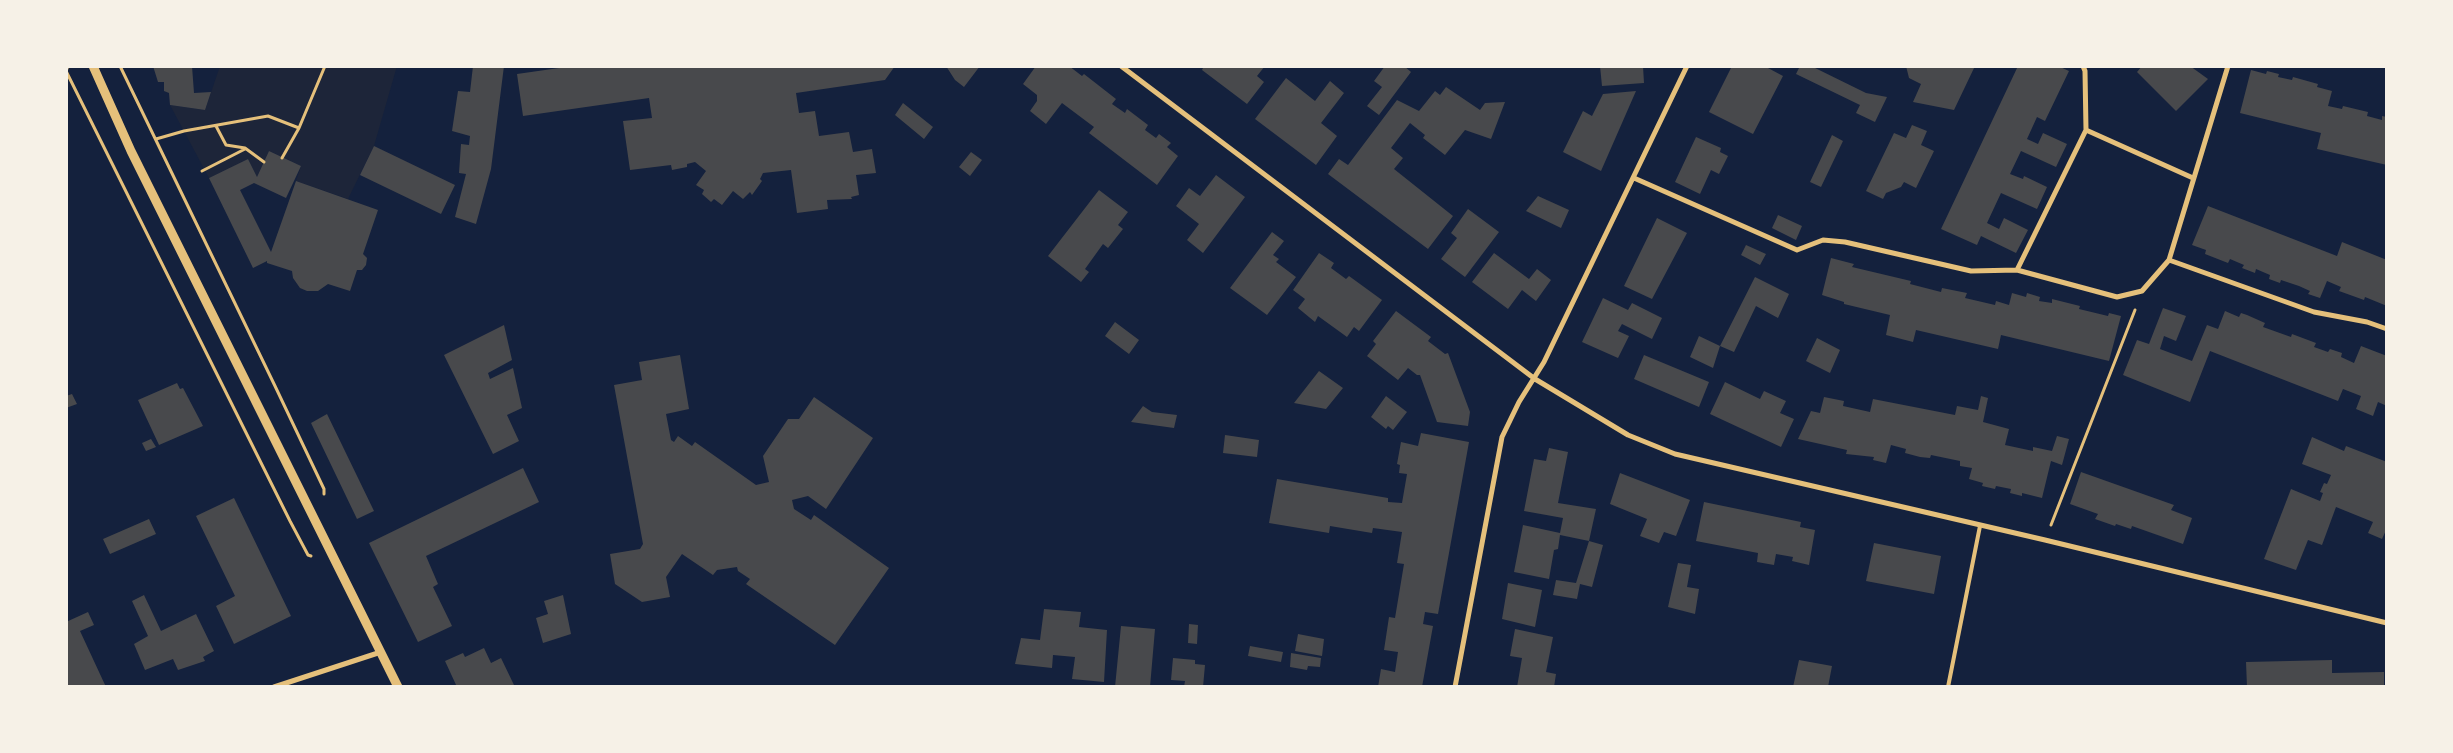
<!DOCTYPE html>
<style>
body{margin:0}
#map{position:relative;width:2453px;height:753px;overflow:hidden;background:#14213d;font-family:Spectral,serif}
canvas{display:block}
.frame{position:absolute;inset:0;border:68px solid #f6f1e7;pointer-events:none}
</style>
<div id="map">
<canvas width="2453" height="753"></canvas>
<div class="frame"></div>
</div>
<script>
const ctx = document.querySelector('canvas').getContext('2d');
ctx.lineJoin = 'round';
function fill(path, color) { ctx.fillStyle = color; ctx.fill(path, 'evenodd'); }
const toPath = rows => new Path2D(rows.map(r => 'M' + r).join(''));
function stroke(path, color, width, dash) { ctx.strokeStyle = color; ctx.lineWidth = width; ctx.lineCap = dash ? 'butt' : 'round'; ctx.setLineDash(dash || []); ctx.stroke(path); }
const green = toPath([
 [220,66,397,66,374,146,348,199,296,181,301,166,269,151,257,177,248,159,209,178,170,105,205,110]
]);
const building = toPath([
 [153,66,192,66,194,93,211,92,205,110,170,105,169,93,164,91,164,82,158,82],
 [473,66,504,66,491,169,476,224,455,217,466,174,459,173,461,144,469,145,470,136,452,131,458,91,470,92],
 [573,66,895,66,885,80,796,93,799,113,815,111,819,136,849,132,853,152,872,149,876,173,856,175,859,195,851,197,852,199,827,200,828,209,797,213,791,170,763,173,760,179,762,181,752,195,750,192,743,199,733,191,722,205,714,199,711,202,702,194,704,190,696,185,706,171,695,162,687,164,687,167,672,170,671,165,630,170,623,121,652,118,649,98,523,116,517,74],
 [946,66,980,66,964,87,955,80],
 [1036,66,1069,66,1082,76,1084,74,1116,99,1112,104,1125,113,1127,109,1148,125,1145,130,1156,138,1159,134,1171,143,1167,147,1178,156,1157,185,1089,133,1094,127,1062,103,1046,124,1030,111,1037,101,1037,95,1023,84],
 [1204,66,1265,66,1257,76,1264,82,1247,104,1202,70],
 [1385,66,1404,66,1411,72,1379,115,1367,106,1382,87,1374,81],
 [1600,66,1643,66,1644,83,1602,86],
 [1732,66,1769,66,1768,68,1783,76,1753,134,1709,112],
 [1800,66,1811,66,1866,93,1887,97,1875,122,1856,113,1860,105,1796,74],
 [1906,66,1975,66,1954,110,1913,102,1921,84,1909,78],
 [2018,66,2058,66,2069,71,2045,121,2037,117,2027,139,2038,144,2043,133,2067,144,2056,167,2021,151,2010,174,2023,179,2024,176,2047,187,2037,209,2001,193,1987,223,1999,229,2004,218,2028,230,2016,253,1981,236,1977,245,1941,229],
 [2142,66,2190,66,2208,79,2176,111,2137,72],
 [2251,70,2266,74,2267,71,2279,74,2278,77,2292,80,2293,77,2318,84,2317,87,2332,91,2328,106,2342,109,2343,106,2368,112,2367,116,2382,120,2382,116,2387,117,2387,165,2317,149,2321,133,2240,113],
 [1286,78,1315,101,1330,81,1344,93,1321,123,1337,136,1316,165,1255,119],
 [1446,87,1480,110,1485,103,1505,102,1491,139,1465,130,1445,155,1423,138,1425,135,1410,123,1391,148,1403,158,1394,169,1453,216,1428,249,1328,174,1339,159,1348,165,1397,100,1419,111,1435,91,1440,95],
 [1636,91,1601,171,1563,152,1583,111,1592,116,1603,94],
 [903,103,933,127,924,139,895,115],
 [1912,125,1927,131,1921,145,1934,151,1916,188,1904,182,1901,187,1886,193,1883,199,1866,191,1894,133,1906,138],
 [1832,135,1843,141,1821,187,1810,182],
 [1696,137,1721,148,1720,152,1728,156,1719,174,1711,170,1700,194,1675,182],
 [374,146,455,185,441,214,360,175],
 [269,151,301,166,286,198,254,183,240,190,271,252,296,181,378,210,363,254,367,258,366,265,362,270,357,270,350,291,328,284,318,291,307,291,300,288,293,278,292,271,267,263,267,261,253,268,209,178,248,159,257,177],
 [971,152,982,160,970,176,959,167],
 [1216,175,1245,197,1203,253,1187,240,1199,224,1176,206,1189,188,1200,196],
 [1099,190,1128,212,1118,225,1123,229,1108,248,1103,244,1085,269,1089,272,1081,282,1048,256],
 [1538,196,1569,210,1561,228,1526,211],
 [2208,206,2337,256,2342,242,2387,260,2387,306,2365,297,2364,300,2339,291,2341,287,2327,281,2320,298,2308,294,2310,291,2299,286,2281,280,2280,283,2269,279,2270,275,2256,269,2255,273,2242,268,2244,265,2230,259,2228,263,2205,254,2206,250,2192,245],
 [1468,209,1499,232,1465,277,1441,259,1457,238,1451,233],
 [1778,215,1802,226,1796,240,1772,228],
 [1657,218,1687,233,1652,299,1624,286],
 [1272,232,1284,241,1273,255,1279,259,1276,262,1296,277,1267,315,1230,288],
 [1746,245,1766,254,1760,265,1741,255],
 [1319,253,1334,263,1331,268,1346,279,1349,276,1382,300,1359,331,1354,327,1347,337,1318,316,1315,322,1298,308,1305,299,1293,290],
 [1494,253,1529,279,1537,269,1551,280,1536,301,1522,290,1508,309,1472,282],
 [1831,258,1854,264,1852,267,1911,281,1910,284,1941,292,1942,288,1967,293,1965,298,1995,305,1996,301,2009,305,2012,293,2026,297,2027,293,2040,297,2039,301,2052,303,2052,299,2080,306,2079,309,2108,316,2109,313,2121,316,2109,361,2001,335,1998,349,1916,330,1913,342,1886,335,1890,315,1844,304,1844,302,1822,295],
 [1755,277,1789,294,1778,318,1756,306,1734,352,1720,346],
 [1603,298,1628,310,1632,303,1662,318,1652,339,1622,324,1618,331,1629,336,1618,358,1582,342],
 [2163,308,2186,316,2176,341,2164,336,2160,349,2192,361,2207,325,2218,329,2225,311,2239,317,2241,313,2247,315,2265,323,2263,327,2291,337,2292,334,2316,343,2314,347,2328,352,2330,349,2342,353,2341,357,2354,363,2361,346,2387,356,2387,406,2378,402,2373,416,2356,409,2361,396,2343,389,2338,401,2210,351,2190,402,2123,375,2137,340,2149,344],
 [1396,311,1431,337,1428,341,1445,354,1448,353,1470,412,1468,426,1437,422,1420,375,1417,375,1408,368,1398,380,1367,356,1376,344,1373,341],
 [1115,322,1139,340,1129,354,1105,336],
 [504,325,512,360,488,373,490,379,513,368,522,408,507,415,519,441,493,454,444,355],
 [1699,336,1720,346,1713,368,1690,357],
 [1817,338,1840,350,1830,373,1806,361],
 [680,355,689,409,666,414,671,440,674,442,678,436,692,446,695,442,756,485,769,482,763,456,788,419,799,419,814,397,873,438,826,509,808,496,792,500,794,509,811,520,814,515,889,568,835,645,746,584,750,579,738,571,737,567,717,570,713,575,682,554,666,577,670,597,642,602,615,584,610,554,640,549,643,544,614,385,642,380,639,362],
 [1644,355,1709,382,1699,407,1634,379],
 [1319,371,1343,388,1326,409,1294,403],
 [1725,382,1760,399,1764,391,1786,401,1780,413,1794,419,1781,447,1710,414],
 [177,383,180,389,183,388,203,426,159,445,138,400],
 [72,394,77,404,66,408,66,396],
 [1386,396,1407,412,1393,430,1388,426,1386,429,1371,417],
 [1981,396,1988,398,1983,422,2009,429,2005,445,2033,451,2033,447,2052,451,2057,436,2069,439,2062,465,2051,461,2042,498,2022,493,2022,496,2010,493,2011,489,1996,486,1995,489,1982,486,1983,483,1969,479,1972,468,1960,466,1960,461,1931,455,1930,458,1920,457,1905,453,1906,449,1891,445,1886,463,1873,460,1874,457,1846,454,1847,450,1798,439,1811,411,1820,413,1824,397,1844,401,1843,406,1870,412,1873,399,1955,415,1957,406,1978,410],
 [1143,406,1152,412,1177,415,1174,428,1131,422],
 [327,414,374,511,357,519,311,423],
 [1421,433,1469,442,1438,614,1425,612,1423,624,1433,626,1422,687,1378,687,1381,669,1395,672,1398,652,1384,650,1389,617,1395,618,1404,564,1397,563,1402,532,1373,528,1372,533,1330,526,1329,533,1269,523,1277,479,1388,498,1388,502,1402,503,1407,474,1399,473,1400,465,1397,464,1401,442,1418,446],
 [1225,435,1259,440,1257,457,1223,453],
 [2312,437,2344,451,2346,446,2387,462,2387,528,2382,539,2368,533,2373,522,2336,507,2322,545,2308,540,2296,570,2264,559,2291,489,2320,501,2323,493,2320,492,2324,483,2327,484,2331,475,2302,464],
 [151,439,156,447,146,451,142,443],
 [1549,448,1568,452,1558,503,1596,509,1589,541,1560,535,1558,549,1554,550,1549,579,1514,572,1523,525,1560,533,1563,518,1524,511,1534,459,1546,461],
 [523,468,539,502,426,556,438,584,433,587,452,626,418,642,369,543],
 [2081,472,2174,505,2171,510,2192,518,2183,544,2132,526,2131,529,2116,524,2115,526,2095,519,2098,514,2070,504],
 [1620,473,1690,500,1676,536,1664,532,1659,543,1640,536,1647,519,1610,504],
 [234,498,291,616,234,644,216,606,235,596,196,516],
 [1704,502,1801,522,1800,527,1815,530,1809,565,1792,561,1793,557,1776,554,1774,565,1757,562,1758,553,1696,541],
 [149,519,156,534,110,554,103,539],
 [1589,541,1603,545,1592,587,1580,584,1577,599,1553,595,1556,580,1576,583],
 [1874,543,1941,556,1934,594,1866,581],
 [1678,563,1691,565,1687,587,1699,589,1695,614,1668,607],
 [1508,583,1542,590,1535,627,1502,619],
 [144,595,161,631,196,614,214,651,203,657,205,661,178,670,173,659,145,670,134,644,148,636,132,601],
 [563,595,571,634,543,643,536,618,548,614,544,601],
 [1044,609,1081,612,1079,627,1107,630,1104,682,1072,679,1075,657,1053,655,1052,668,1015,664,1021,638,1040,640],
 [88,612,94,625,80,631,106,687,66,687,66,622],
 [1189,624,1198,625,1197,644,1188,643],
 [1121,626,1155,629,1150,687,1115,687],
 [1515,629,1553,637,1546,672,1556,674,1554,687,1517,687,1522,658,1510,656],
 [1298,634,1324,639,1322,656,1295,651],
 [1250,646,1283,652,1281,662,1248,656],
 [484,648,491,663,501,658,514,685,457,687,445,661,463,653,465,657],
 [1291,653,1321,658,1320,667,1308,666,1307,670,1290,667],
 [1173,658,1195,660,1195,664,1205,665,1203,687,1184,687,1185,681,1171,680],
 [1799,660,1832,666,1828,687,1793,687],
 [2332,660,2332,673,2384,672,2384,687,2247,687,2246,662]
]);
const path = toPath([
 [68,66,66,71,290,521,308,555,311,556],
 [120,66,275,386,324,489,324,494],
 [216,126,226,145,245,148,264,162],
 [156,139,184,131,268,116,299,128],
 [282,158,299,128,325,66],
 [202,171,245,149],
 [2051,525,2135,310]
]);
const service = toPath([
 [1948,687,1980,526]
]);
const minor = toPath([
 [1121,66,1535,379,1628,435,1675,454,2045,540,2387,623],
 [2228,66,2169,260,2314,312,2367,322,2387,329],
 [2086,130,2193,178],
 [1634,178,1797,250,1823,240,1845,242,1971,271,2017,270,2086,130,2085,71,2083,66],
 [2017,270,2117,297,2142,291,2169,260],
 [274,687,381,652],
 [1455,687,1502,437,1519,402,1544,362,1687,66]
]);
const tertiary = toPath([
 [93,66,131,151,398,687]
]);
fill(green, '#1d2539');
fill(building, '#48494c');
stroke(path, '#e5c07b', 3);
stroke(service, '#e5c07b', 4);
stroke(minor, '#e5c07b', 5);
stroke(tertiary, '#e5c07b', 9);
</script>
